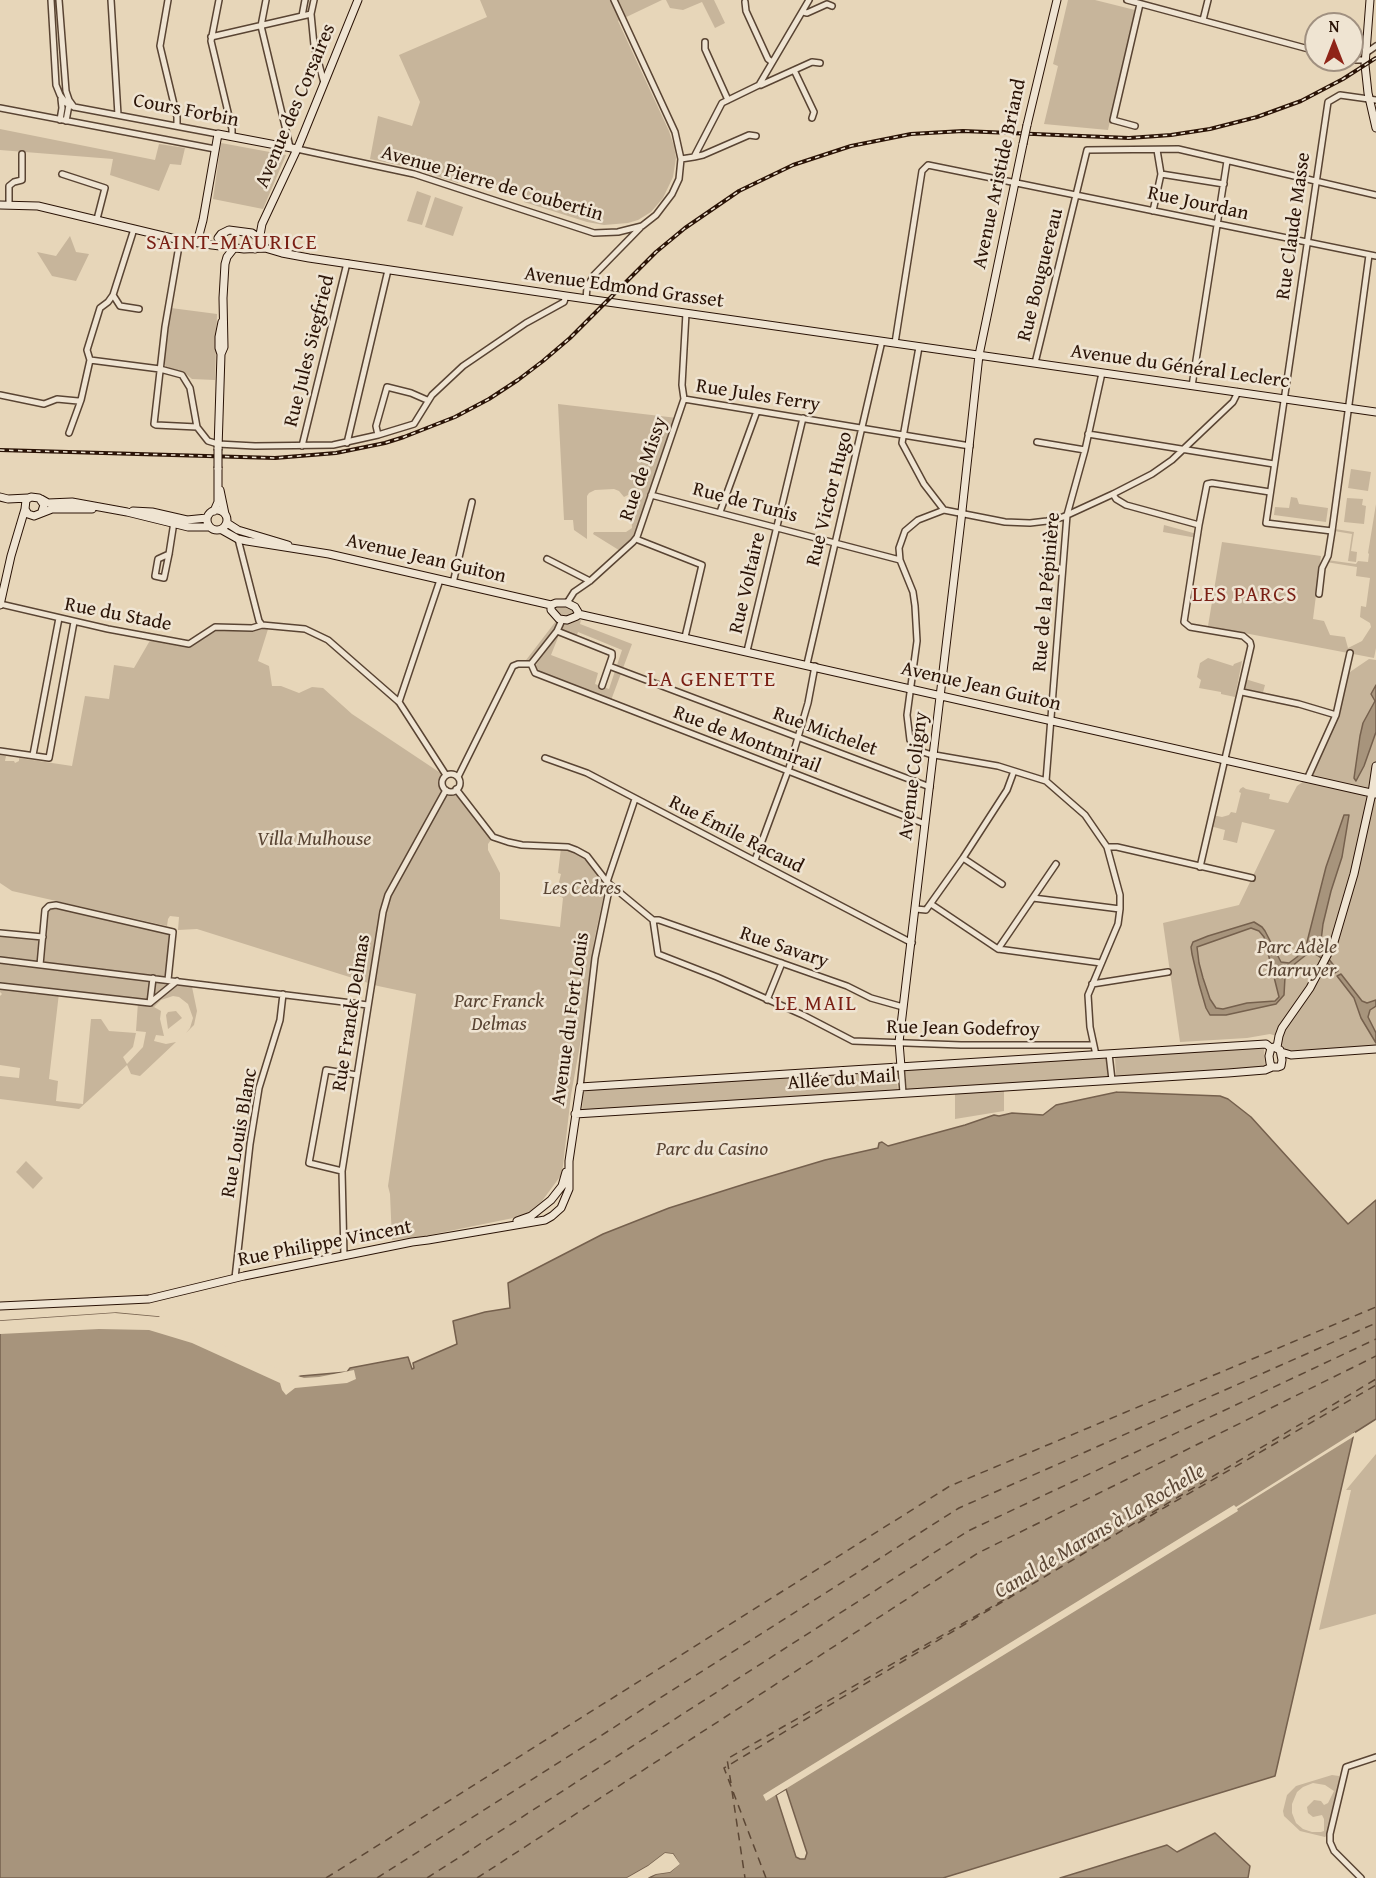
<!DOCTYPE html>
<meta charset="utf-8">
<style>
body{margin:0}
#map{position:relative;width:1376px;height:1878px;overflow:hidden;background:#e7d6b9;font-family:"Gentium Book Plus",serif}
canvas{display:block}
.north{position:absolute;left:1304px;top:12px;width:60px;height:60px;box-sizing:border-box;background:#efe4d2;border:2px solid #a09080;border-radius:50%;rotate:0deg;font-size:16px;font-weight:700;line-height:24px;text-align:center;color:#2a1306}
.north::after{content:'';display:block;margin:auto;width:21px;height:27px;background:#8f2418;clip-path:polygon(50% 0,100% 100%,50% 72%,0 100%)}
</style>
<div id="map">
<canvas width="1376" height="1878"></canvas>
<div class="north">N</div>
</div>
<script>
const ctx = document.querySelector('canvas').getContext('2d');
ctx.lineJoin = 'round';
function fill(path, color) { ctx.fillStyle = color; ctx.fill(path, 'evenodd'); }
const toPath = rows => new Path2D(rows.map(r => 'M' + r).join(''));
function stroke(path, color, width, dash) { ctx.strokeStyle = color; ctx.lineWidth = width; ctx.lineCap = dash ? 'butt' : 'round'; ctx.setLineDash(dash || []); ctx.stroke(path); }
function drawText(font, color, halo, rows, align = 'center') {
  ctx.font = font + ' "Gentium Book Plus",serif'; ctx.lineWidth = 5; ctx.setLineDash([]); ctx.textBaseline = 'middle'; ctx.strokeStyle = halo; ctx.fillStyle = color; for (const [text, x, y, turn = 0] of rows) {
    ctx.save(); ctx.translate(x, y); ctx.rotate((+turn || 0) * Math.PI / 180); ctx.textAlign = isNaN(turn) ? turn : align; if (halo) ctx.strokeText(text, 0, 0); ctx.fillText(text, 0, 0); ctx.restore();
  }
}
const green = toPath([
 [480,0,662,0,618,21,669,131,674,146,676,158,673,177,663,198,651,212,638,220,628,223,604,225,587,222,524,202,526,194,483,181,480,182,479,179,462,173,458,183,408,167,370,159,378,116,412,126,420,102,399,55,487,17],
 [666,0,714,0,725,23,715,28,702,2,683,10,670,8],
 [1068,0,1095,0,1135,10,1108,130,1044,124,1058,66,1053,64],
 [0,129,155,160,159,144,185,148,181,165,170,164,159,191,110,175,113,159,0,150],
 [221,143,286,155,263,209,213,199],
 [417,191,431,196,422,225,407,221],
 [435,197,463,207,453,236,425,227],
 [70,236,76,252,89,254,76,281,52,276,37,252,56,256],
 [171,308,217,314,215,380,192,379,186,374,166,367,164,363],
 [558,404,677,418,637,537,622,552,593,534,594,532,626,532,632,528,630,494,624,497,619,491,614,489,595,490,589,493,587,496,587,539,574,530,573,520,564,520],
 [1351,469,1371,472,1368,491,1348,488],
 [1291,497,1297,498,1299,504,1328,508,1326,522,1274,515,1275,507,1289,508],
 [1347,498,1363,499,1362,505,1366,506,1364,524,1344,522],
 [1376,504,1376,648,1374,658,1208,626,1222,542,1321,556,1313,619,1324,621,1330,635,1345,637,1348,648,1362,641,1371,627,1370,623,1360,617,1361,606,1366,607,1370,578,1356,576,1357,567,1326,562,1327,560,1356,564,1358,561,1368,562,1369,554,1368,553],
 [1164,525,1197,534,1197,538,1163,532],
 [1335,529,1354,532,1351,551,1357,552,1356,562,1348,561,1352,534,1334,531],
 [553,604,571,605,577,616,557,617],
 [581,620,580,624,632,644,610,703,533,670,536,669,536,665,557,635,559,635,551,655,598,673,595,684,609,689,622,650,578,632,576,638,557,631,531,664,523,664,556,621,565,624],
 [269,626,258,661,269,666,272,686,281,686,299,693,312,687,323,688,352,714,445,776,442,782,445,789,449,791,454,791,493,837,488,844,488,850,500,873,500,919,560,927,563,898,556,894,561,874,558,873,561,848,569,849,582,857,591,864,603,882,604,894,594,941,588,1000,571,1095,562,1174,542,1201,529,1212,523,1216,420,1237,392,1240,390,1194,388,1186,416,994,378,986,197,929,178,930,179,917,170,916,168,919,167,926,12,891,0,883,0,755,6,756,5,761,14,761,15,763,19,761,19,758,72,766,85,696,109,699,114,665,134,668,152,637,189,644,215,627],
 [1208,658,1233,666,1234,664,1242,661,1235,697,1221,694,1221,692,1199,688,1201,680,1197,677,1200,663],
 [1369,659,1376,660,1376,1047,1291,1053,1283,1050,1280,1037,1270,1034,1247,1038,1180,1042,1163,923,1239,905,1275,830,1242,822,1237,843,1225,840,1223,840,1225,830,1210,826,1212,815,1222,817,1229,815,1231,812,1236,813,1241,793,1239,792,1240,789,1243,787,1246,789,1270,794,1269,799,1288,803,1297,786,1311,776,1337,718,1347,674],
 [1245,679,1265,685,1262,696,1242,692],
 [49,906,173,932,168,979,191,982,197,1011,194,1025,186,1033,190,1028,193,1018,188,1004,179,997,173,996,161,1000,154,1007,161,1011,160,1019,164,1036,156,1035,154,1041,166,1044,176,1042,140,1076,131,1074,127,1065,79,1109,0,1099,0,1076,19,1078,20,1068,0,1065,0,996,2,994,0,992,0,933,42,937,45,910],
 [59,993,138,1002,136,1031,146,1032,143,1047,127,1064,123,1057,133,1047,136,1033,109,1031,101,1019,91,1019,83,1104,56,1101,58,1081,49,1079],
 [176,1011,182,1018,168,1029,166,1015,168,1012],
 [1264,1047,1265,1068,1117,1077,1116,1075,1115,1058,1117,1056],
 [1106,1057,1108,1078,907,1091,907,1090,905,1069],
 [896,1069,898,1091,582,1111,583,1093,586,1088],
 [1004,1087,1004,1111,955,1119,955,1089],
 [26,1161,43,1178,33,1189,16,1172],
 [1376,1454,1376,1614,1319,1630,1351,1490,1346,1490],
 [1332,1775,1339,1776,1340,1782,1328,1834,1325,1837,1300,1831,1284,1816,1283,1811,1287,1795,1296,1786],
 [1313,1783,1325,1785,1334,1791,1328,1803,1324,1805,1321,1801,1314,1800,1307,1807,1308,1813,1313,1817,1322,1815,1324,1819,1324,1831,1321,1832,1312,1832,1303,1829,1296,1823,1292,1813,1292,1804,1297,1792,1303,1787]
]);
const water = toPath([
 [1376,685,1376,732,1364,766,1356,781,1354,778,1360,736,1363,723,1375,701,1371,694,1376,685],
 [1344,815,1349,815,1342,857,1331,891,1323,924,1321,941,1325,954,1338,971,1335,973,1327,962,1311,951,1287,970,1285,977,1284,995,1276,1004,1226,1015,1210,1015,1206,1008,1199,984,1192,954,1191,947,1193,942,1208,936,1254,922,1262,927,1265,931,1281,962,1289,963,1297,957,1306,946,1326,867,1344,815],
 [1251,928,1259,931,1264,937,1279,997,1275,1001,1247,1003,1223,1009,1216,1008,1210,999,1203,978,1199,963,1197,947,1251,928],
 [1341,974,1362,1001,1367,1003,1376,1000,1376,1006,1370,1010,1368,1017,1376,1033,1376,1043,1361,1018,1354,998,1337,976,1341,974],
 [1117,1092,1220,1096,1228,1099,1251,1117,1348,1224,1376,1200,1376,1419,1354,1433,1275,1776,943,1878,649,1878,656,1874,670,1872,679,1864,673,1854,665,1853,648,1866,627,1878,0,1878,0,1321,116,1313,159,1317,285,1381,301,1376,347,1372,350,1368,408,1357,412,1369,414,1368,413,1363,457,1344,453,1321,485,1312,510,1308,508,1283,603,1234,669,1208,748,1183,825,1160,878,1148,879,1143,882,1142,888,1146,965,1125,994,1115,999,1116,1012,1113,1043,1115,1056,1105,1117,1092],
 [786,1789,807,1853,805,1859,800,1859,796,1857,776,1795,786,1789],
 [1215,1833,1250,1866,1248,1878,1060,1878,1167,1845,1177,1852,1215,1833]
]);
const pier = toPath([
 [115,1313,159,1317,161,1315,180,1322,225,1346,284,1371,287,1374,287,1378,295,1375,304,1378,319,1377,354,1370,356,1379,347,1383,295,1388,286,1395,282,1390,280,1383,192,1343,149,1330,99,1329,0,1334,0,1321],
 [1355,1432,1356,1435,1237,1509,1238,1511,766,1801,763,1795,1234,1505,1236,1507],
 [665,1853,673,1854,680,1864,670,1872,656,1874,646,1878,655,1871,669,1870,676,1863,672,1857,666,1856,650,1869,633,1878,627,1878,648,1866]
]);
const ferry = toPath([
 [1138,1523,1376,1385],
 [731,1783,727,1759,1014,1594],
 [732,1791,745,1878],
 [326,1878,950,1486,1376,1307],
 [377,1878,959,1508,1376,1323],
 [427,1878,968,1531,1376,1339],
 [477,1878,978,1553,1376,1356],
 [766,1878,724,1768,1376,1379]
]);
const street = toPath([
 [51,0,56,85,60,95,66,103,74,107,218,134],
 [59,0,66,91,69,100,74,107],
 [111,0,118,115],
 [168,0,160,46,177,117,177,125],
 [219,0,211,41,232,129,232,136],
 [266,0,261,26,290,147],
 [314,0,311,14,314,45,324,83],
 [1127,0,1316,51],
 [745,2,746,11,768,59,772,62],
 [803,12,807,13,827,4,832,6],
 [302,16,305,0],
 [1203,20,1208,0],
 [211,37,311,14],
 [705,42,705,49,728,100],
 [1366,53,1376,46],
 [1348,60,1365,60],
 [794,70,814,112,812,118],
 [761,85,812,62,820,63],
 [0,108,215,149],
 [60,120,62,108,61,99],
 [66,121,69,105],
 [1135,126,1113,120,1140,4],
 [297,149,414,174,594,233,618,232,642,226,656,215,672,194,679,179,681,159,675,132,614,0],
 [694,157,703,155,749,135,756,136],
 [681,159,694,157,722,103,759,85,809,0],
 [62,174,105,188,97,219],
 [1161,174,1224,184],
 [9,205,9,186,14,182,22,180,22,154],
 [1153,211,1161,174,1157,150],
 [180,240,165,327,154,424,156,425,197,427],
 [113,295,120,306,139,309],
 [586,299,587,287,594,275,640,228],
 [895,343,922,171,928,165,1376,256],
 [919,347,902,443,924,484,944,510],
 [90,360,160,369,182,375,190,388,197,427,208,441,218,444,255,446,333,445,378,435,414,424,432,395,463,366,526,323,564,302,566,296],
 [1035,363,1087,150,1178,149,1376,195],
 [1192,386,1227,161],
 [0,395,44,404,57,399,78,401,81,400,90,360,87,350,100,308,108,302,113,295,134,229],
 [684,399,970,446],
 [69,433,81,400],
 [1088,434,1274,464],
 [378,435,376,426,387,387,411,393,427,400],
 [1037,442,1085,450],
 [347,443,388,270],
 [302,446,347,263],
 [1113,494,1116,499,1126,505,1199,525,1207,484,1212,483,1270,492],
 [651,495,900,560],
 [720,512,757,411],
 [1199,525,1184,622,1190,627,1243,636,1250,642,1251,646,1200,867],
 [1332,531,1266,523,1328,102,1340,95,1376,100],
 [238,539,259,621,262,625,305,629,328,640,399,702,446,775],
 [636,539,702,565,685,637],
 [169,554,158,559,155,576,164,578,169,554,174,522],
 [547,559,590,581],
 [453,583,472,502],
 [1319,594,1322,568,1328,556,1332,531,1369,255],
 [567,603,574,592,590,581,633,542,637,537,684,399,682,385,686,313],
 [0,604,108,629,189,644,215,627,252,628,262,625],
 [557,631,612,653,612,657,602,686],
 [747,651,803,418],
 [531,664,535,673,925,824],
 [531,664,557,631,562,620],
 [807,664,882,341],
 [609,666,930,787],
 [1242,692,1299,704,1336,715],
 [399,702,440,580],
 [0,751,49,758,74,622],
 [33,755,59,618],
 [545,758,587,773,912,943],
 '442 783a9 9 0 1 1 18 0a9 9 0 1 1-18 0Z',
 [458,777,513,666,518,664,531,664],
 [1308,777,1336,715,1350,653],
 [1046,781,1067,515,1085,450,1102,373],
 [456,789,493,837,508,842,522,845,568,847,576,850,587,856,607,882,653,920,658,954,717,977,803,1015,853,1041,961,1045,1093,1045],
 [1107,847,1117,847,1252,878],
 [963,858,1002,884],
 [755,860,789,768,808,703,815,666],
 [1033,898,1120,909],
 [931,904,998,949,1101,963],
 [916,909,926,910,963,858,1007,790,1014,771],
 [653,920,659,920,847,986,871,998,903,1007],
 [0,933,43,937],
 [998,949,1056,864],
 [0,960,368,1005],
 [40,965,45,910,49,906,56,905,173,932,168,980],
 [1092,984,1168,972],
 [0,986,150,1003,177,981],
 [767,1000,782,963],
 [150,1003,153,978],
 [1109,1054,1112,1080],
 [1096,1055,1090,1027,1088,995,1118,924,1120,909,1120,895,1107,847,1085,815,1046,781,998,766,929,754,917,750,914,747,910,740,907,715,917,641,915,606,913,592,900,560,899,548,905,531,918,520,944,510,1005,522,1030,523,1047,521,1063,517,1113,494,1152,474,1172,460,1233,402,1238,392],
 [901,1067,903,1093],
 [580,1087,595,958,609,890,607,882,635,799],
 [342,1171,309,1163,326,1070,357,1075],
 [344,1256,342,1171,383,912,388,895,446,790],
 [235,1278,250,1144,259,1088,280,1020,283,994],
 [1361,1878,1334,1851,1330,1842,1330,1834,1346,1767,1376,1757]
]);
const secondary = toPath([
 [1370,0,1365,65,1368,93,1376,128],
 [1027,125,1057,0],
 [0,205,38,206,180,240,212,245,244,249,265,248,282,253,309,258,566,296,1376,412],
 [218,238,221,234,229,230,252,233,259,238],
 [195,242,199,235,203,220,218,134,297,149],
 [255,249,258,246,262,224,299,145,358,0],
 [221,354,224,347,223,298,225,264,227,257,234,248],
 [218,449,221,354,219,348,219,337,222,322],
 [220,490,225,514],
 [0,497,8,499,28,498],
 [41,499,48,503,72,502,127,512,188,527,209,527],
 '207 520a10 10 0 1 1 20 0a10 10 0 1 1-20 0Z',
 [42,511,44,505,39,498,31,497,26,500,25,509,28,514,34,516,52,509,92,509],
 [133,511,152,512,187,520,207,518],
 [214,511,218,502,218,468],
 [227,523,238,530,288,545],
 [222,530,238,539,247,541,329,554,551,605],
 [556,603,567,603,575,607,578,612,577,616,567,620,559,619,551,610,551,605,556,603],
 [0,605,11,556,25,509],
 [578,614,1376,794],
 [1277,1047,1279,1036,1282,1028,1310,988,1334,942,1354,874,1372,793,1376,766],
 [1281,1052,1291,1055,1376,1049],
 [901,1067,899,1042,961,520,979,355,1023,144],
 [575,1114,1228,1073,1265,1070,1272,1067],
 [517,1221,531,1216,551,1200,562,1186,566,1172],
 [0,1306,149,1299,244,1276,412,1242,428,1240,545,1220,552,1216,561,1208,569,1189,569,1161,580,1087,1266,1044,1271,1048,1274,1047,1280,1050,1282,1060,1281,1066,1278,1067,1272,1067,1270,1063,1269,1056,1271,1048]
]);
const rail = toPath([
 [0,450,275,458,336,453,385,443,404,437,455,417,489,399,518,380,543,361,570,338,656,252,685,228,739,191,793,165,851,146,911,134,963,131,1129,138,1171,135,1210,129,1257,117,1301,101,1343,79,1376,58]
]);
const secondaryBridge = toPath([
 [1023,144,1027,125],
 [218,449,218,468]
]);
const streetNames = [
 ["Avenue des Corsaires",296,106,-67],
 ["Cours Forbin",186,111,11],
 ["Avenue Aristide Briand",1000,174,-78],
 ["Avenue Pierre de Coubertin",492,184,16],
 ["Rue Jourdan",1198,204,12],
 ["Rue Claude Masse",1294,226,-82],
 ["Rue Bouguereau",1041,275,-76],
 ["Avenue Edmond Grasset",624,288,8],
 ["Rue Jules Siegfried",310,351,-76],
 ["Avenue du Général Leclerc",1180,367,8],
 ["Rue Jules Ferry",758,396,9],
 ["Rue de Missy",644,469,-71],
 ["Rue Victor Hugo",830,499,-76],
 ["Rue de Tunis",745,503,15],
 ["Avenue Jean Guiton",426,559,13],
 ["Rue Voltaire",748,583,-77],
 ["Rue de la Pépinière",1047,592,-85],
 ["Rue du Stade",118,615,11],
 ["Avenue Jean Guiton",981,687,13],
 ["Rue Michelet",825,732,20],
 ["Rue de Montmirail",747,740,21],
 ["Avenue Coligny",914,776,-83],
 ["Rue Émile Racaud",736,835,27],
 ["Rue Savary",784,948,19],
 ["Rue Franck Delmas",352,1013,-81],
 ["Avenue du Fort Louis",571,1019,-82],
 ["Rue Jean Godefroy",963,1029,1],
 ["Allée du Mail",842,1080,-4],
 ["Rue Louis Blanc",240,1133,-80],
 ["Rue Philippe Vincent",325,1244,-11]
];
const parkNames = [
 ["Villa Mulhouse",314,840],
 ["Les Cèdres",582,889],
 ["Parc Adèle",1297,948],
 ["Charruyer",1297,971],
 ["Parc Franck",499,1002],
 ["Delmas",499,1025],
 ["Parc du Casino",712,1150]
];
const neighbourhoodNames = [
 ["LES PARCS",1245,596],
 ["LE MAIL",816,1005]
];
const waterNames = [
 ["Canal de Marans à La Rochelle",1100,1532,-31]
];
const quarterNames = [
 ["SAINT-MAURICE",232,243],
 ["LA GENETTE",712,680]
];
fill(green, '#c7b59b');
fill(water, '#a7947c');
stroke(water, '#75604d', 1.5);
fill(pier, '#e7d6b9');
stroke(ferry, '#5c4735', 1.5, [8, 6]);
stroke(street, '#594433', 8);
stroke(secondary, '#2a1306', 9);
stroke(street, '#efe4d2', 5);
stroke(secondary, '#efe4d2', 7);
stroke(rail, '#2a1306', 4);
stroke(rail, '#efe4d2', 1.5, [4.5]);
stroke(secondaryBridge, '#2a1306', 9, []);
stroke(secondaryBridge, '#efe4d2', 7);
drawText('20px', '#2a1306', '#efe4d2', streetNames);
drawText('italic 20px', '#594433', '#efe4d2', parkNames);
ctx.letterSpacing = '1.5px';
drawText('21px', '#7a1f14', '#efe4d2', neighbourhoodNames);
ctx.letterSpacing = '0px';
drawText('italic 21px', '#5c4735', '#efe4d2', waterNames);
ctx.letterSpacing = '1.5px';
drawText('22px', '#7a1f14', '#efe4d2', quarterNames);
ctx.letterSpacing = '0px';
</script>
